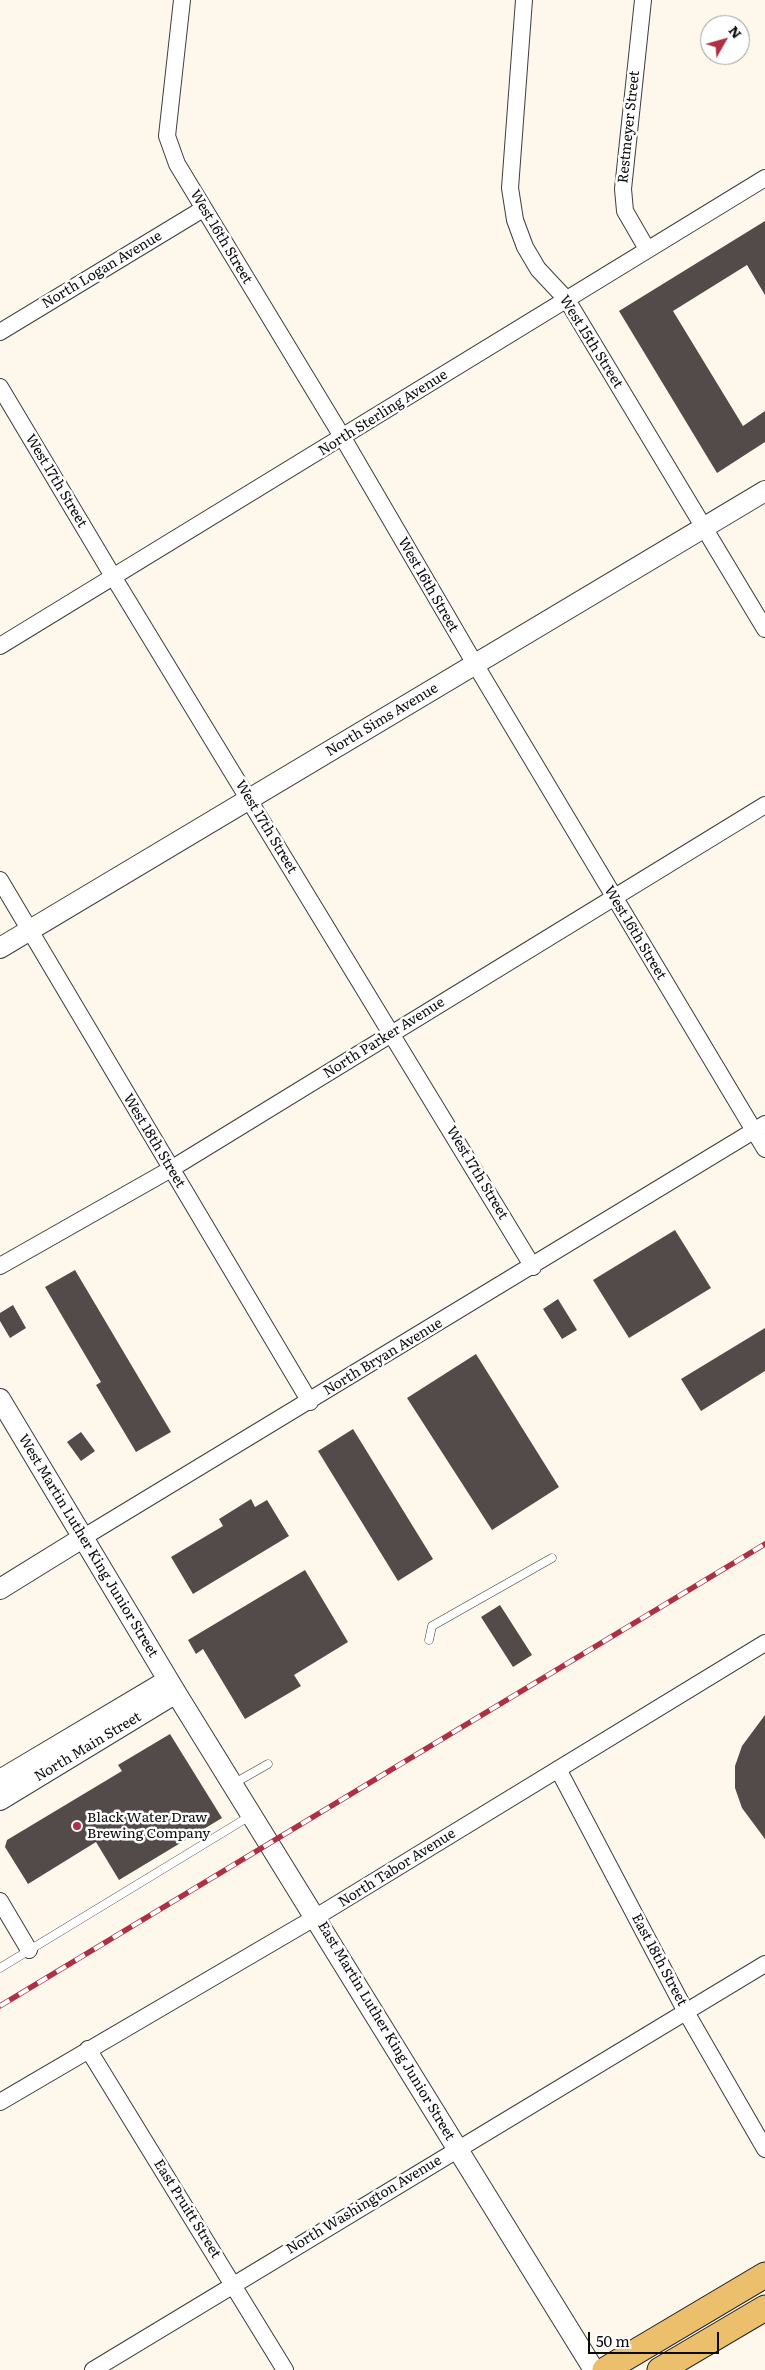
<!DOCTYPE html>
<style>
body{margin:0}
#map{position:relative;width:765px;height:2370px;overflow:hidden;background:#fdf8eb;font-family:Literata,serif}
canvas{display:block}
.north{position:absolute;left:700px;top:15px;width:50px;height:50px;box-sizing:border-box;background:#fff;border:1px solid #9d9d9d;border-radius:50%;rotate:52deg;font-size:14px;font-weight:700;line-height:20px;text-align:center;color:#0b0b0b}
.north::after{content:'';display:block;margin:auto;width:18px;height:22px;background:#ae3044;clip-path:polygon(50% 0,100% 100%,50% 72%,0 100%)}
.scale{position:absolute;left:588px;top:2332px;width:131px;height:22px;box-sizing:border-box;border:2px solid #0b0b0b;border-top:0;padding-left:6px;font-size:15px;line-height:18px;white-space:nowrap;color:#0b0b0b;-webkit-text-stroke:4px #fff;paint-order:stroke}
</style>
<div id="map">
<canvas width="765" height="2370"></canvas>
<div class="north">N</div>
<div class="scale">50 m</div>
</div>
<script>
const ctx = document.querySelector('canvas').getContext('2d');
ctx.lineJoin = 'round';
function fill(path, color) { ctx.fillStyle = color; ctx.fill(path, 'evenodd'); }
const toPath = rows => new Path2D(rows.map(r => 'M' + r).join(''));
function stroke(path, color, width, dash) { ctx.strokeStyle = color; ctx.lineWidth = width; ctx.lineCap = dash ? 'butt' : 'round'; ctx.setLineDash(dash || []); ctx.stroke(path); }
function drawText(font, color, halo, rows, align = 'center') {
  ctx.font = font + ' Literata,serif'; ctx.lineWidth = 5; ctx.setLineDash([]); ctx.textBaseline = 'middle'; ctx.strokeStyle = halo; ctx.fillStyle = color; for (const [text, x, y, turn = 0] of rows) {
    ctx.save(); ctx.translate(x, y); ctx.rotate((+turn || 0) * Math.PI / 180); ctx.textAlign = isNaN(turn) ? turn : align; if (halo) ctx.strokeText(text, 0, 0); ctx.fillText(text, 0, 0); ctx.restore();
  }
}
const building = toPath([
 [765,221,765,295,747,265,673,311,743,426,765,411,765,442,717,473,619,311],
 [675,1230,711,1288,629,1338,593,1280],
 [75,1270,171,1432,136,1452,96,1385,101,1382,45,1287],
 [558,1299,577,1330,562,1339,543,1309],
 [13,1305,26,1328,10,1338,0,1321,0,1313],
 [765,1328,765,1371,701,1411,681,1379],
 [476,1354,559,1487,492,1530,407,1398],
 [353,1429,433,1559,398,1581,318,1451],
 [81,1432,95,1451,81,1461,67,1442],
 [251,1499,255,1507,267,1500,289,1536,193,1594,171,1557,223,1526,219,1519],
 [305,1570,348,1642,294,1675,301,1686,245,1719,203,1649,196,1654,188,1640],
 [500,1605,532,1655,513,1667,481,1617],
 [765,1715,765,1839,742,1808,735,1788,735,1766,742,1746],
 [170,1734,222,1818,119,1880,96,1842,28,1884,5,1847,7,1840,122,1771,118,1765]
]);
const service = toPath([
 [429,1640,432,1626,552,1558],
 [233,1784,268,1764],
 [0,1968,250,1816]
]);
const minor = toPath([
 [182,0,167,136,177,164,343,438,475,664,765,1149],
 [524,0,510,188,515,220,525,247,538,269,567,300,765,629],
 [643,0,623,189,625,211,647,249],
 [0,332,203,209],
 [0,387,114,578,533,1267],
 [0,646,765,178],
 [0,880,310,1402],
 [0,1266,171,1169,765,805],
 [84,1537,765,1124],
 [558,1769,686,2012,765,2149],
 [0,1901,29,1950],
 [88,2049,285,2370],
 [0,2102,316,1917,765,1643],
 [93,2370,765,1964]
]);
const tertiary = toPath([
 [0,948,765,491],
 [0,1399,176,1693,594,2370],
 [0,1589,84,1537],
 [0,1780,168,1680],
 [0,1800,176,1693]
]);
const primary = toPath([
 [605,2370,765,2275],
 [660,2370,765,2308]
]);
const rail = toPath([
 [0,2006,765,1544]
]);
const markers = [
 [77,1826,5,"#ae3044"]
];
const streetNames = [
 ["Restmeyer Street",629,127,-84],
 ["West 16th Street",221,237,59],
 ["North Logan Avenue",102,270,-31],
 ["West 15th Street",591,342,58],
 ["North Sterling Avenue",383,413,-32],
 ["West 17th Street",56,481,59],
 ["West 16th Street",428,585,60],
 ["North Sims Avenue",382,720,-31],
 ["West 17th Street",266,827,59],
 ["West 16th Street",635,933,59],
 ["North Parker Avenue",384,1038,-32],
 ["West 18th Street",154,1141,59],
 ["West 17th Street",477,1173,59],
 ["North Bryan Avenue",383,1357,-31],
 ["West Martin Luther King Junior Street",88,1546,59],
 ["North Main Street",88,1747,-31],
 ["North Tabor Avenue",397,1868,-32],
 ["East 18th Street",659,1960,62],
 ["East Martin Luther King Junior Street",386,2031,59],
 ["North Washington Avenue",364,2205,-31],
 ["East Pruitt Street",187,2209,58]
];
const poiNames = [
 ["Black Water Draw",87,1818],
 ["Brewing Company",87,1834]
];
fill(building, '#534b49');
stroke(service, '#3e3e3e', 9);
stroke(minor, '#3e3e3e', 18);
stroke(tertiary, '#3e3e3e', 22);
stroke(primary, '#1c1c1c', 27);
stroke(service, '#fff', 8);
stroke(minor, '#fff', 16);
stroke(tertiary, '#fff', 20);
stroke(primary, '#ecbf6c', 25);
stroke(rail, '#ae3044', 5.5);
stroke(rail, '#fff', 4, [11]);
for (const [x, y, r, color] of markers) { const dot = new Path2D(); dot.arc(x, y, r, 0, 2 * Math.PI); ctx.fillStyle = color; ctx.fill(dot); stroke(dot, '#fff', 2); }
drawText('14px', '#0b0b0b', '#fff', streetNames);
drawText('14px', '#0b0b0b', '#fff', poiNames, 'left');
</script>
